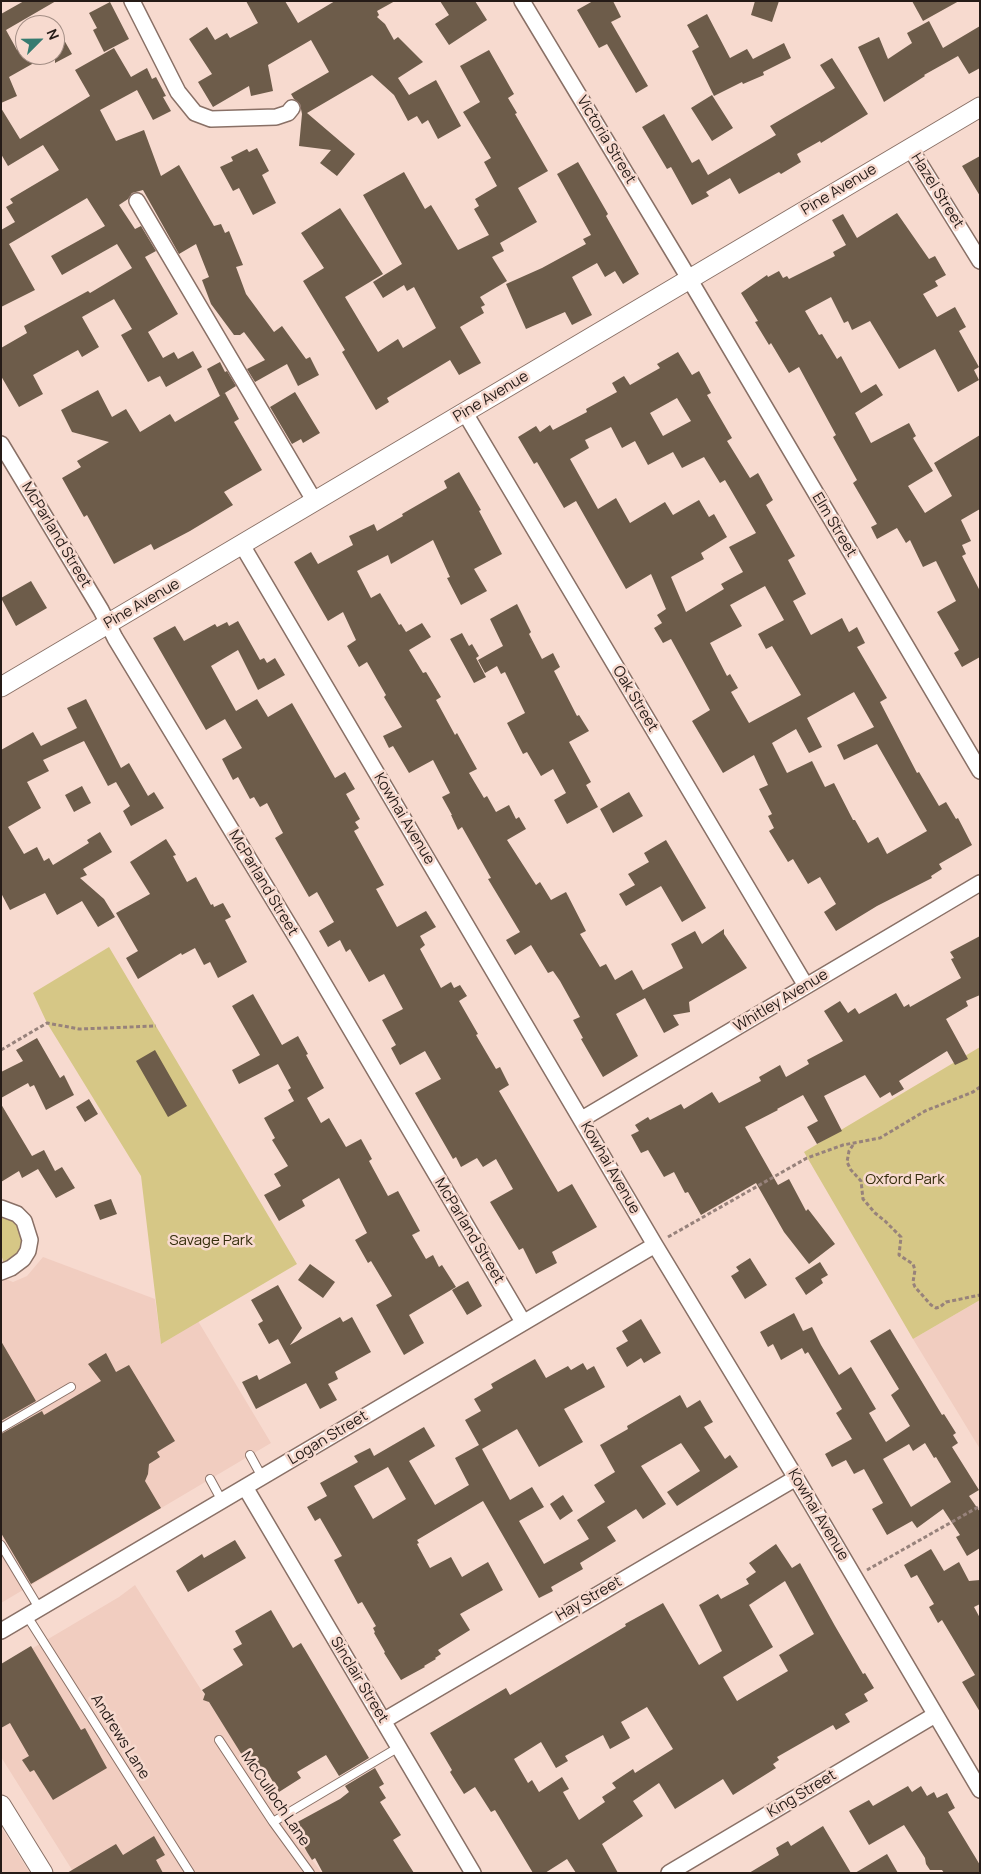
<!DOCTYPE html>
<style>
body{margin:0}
#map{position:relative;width:981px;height:1874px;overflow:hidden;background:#f7dacf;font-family:Manrope,sans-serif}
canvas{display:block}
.frame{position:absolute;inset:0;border:2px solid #251b17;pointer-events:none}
.north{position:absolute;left:15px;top:15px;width:50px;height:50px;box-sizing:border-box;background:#f7dacf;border:1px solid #a38e85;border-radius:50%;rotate:67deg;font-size:14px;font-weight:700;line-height:20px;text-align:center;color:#251b17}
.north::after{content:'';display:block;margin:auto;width:18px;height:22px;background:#367b70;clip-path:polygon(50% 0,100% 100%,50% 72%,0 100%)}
</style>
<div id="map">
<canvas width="981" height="1874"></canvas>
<div class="frame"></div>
<div class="north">N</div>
</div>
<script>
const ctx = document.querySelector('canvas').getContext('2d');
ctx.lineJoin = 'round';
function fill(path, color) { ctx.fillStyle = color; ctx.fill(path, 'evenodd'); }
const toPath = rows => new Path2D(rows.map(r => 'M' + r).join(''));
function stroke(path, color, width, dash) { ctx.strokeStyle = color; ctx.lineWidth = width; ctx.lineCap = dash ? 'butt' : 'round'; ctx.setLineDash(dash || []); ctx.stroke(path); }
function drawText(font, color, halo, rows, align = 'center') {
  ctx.font = font + ' Manrope,sans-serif'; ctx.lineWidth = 5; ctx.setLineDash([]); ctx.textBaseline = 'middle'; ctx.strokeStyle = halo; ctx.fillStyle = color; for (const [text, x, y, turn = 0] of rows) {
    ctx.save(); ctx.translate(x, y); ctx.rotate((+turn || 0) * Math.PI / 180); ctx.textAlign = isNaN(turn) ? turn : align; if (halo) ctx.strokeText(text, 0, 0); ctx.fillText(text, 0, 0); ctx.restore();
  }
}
const built = toPath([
 [43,1257,155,1299,161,1343,198,1321,271,1443,1,1603,1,1277,13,1282,27,1276],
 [980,1300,980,1449,913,1339],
 [135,1585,287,1826,322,1873,74,1873,1,1757,1,1667,119,1597],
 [1,1827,30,1873,1,1873]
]);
const green = toPath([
 [109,947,297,1264,161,1344,141,1176,47,1023,33,993],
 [980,1047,980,1300,913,1339,804,1152],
 [1,1213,16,1220,25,1240,18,1255,4,1264,1,1254]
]);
const building = toPath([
 [24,1,56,1,6,30,17,50,20,48,24,55,48,55,9,77,17,96,1,103,1,14],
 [246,1,285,1,298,23,335,1,395,1,377,11,379,15,377,17,385,24,394,40,398,37,423,62,398,78,409,95,436,80,461,126,438,139,428,120,422,124,417,116,408,121,394,95,372,75,307,113,355,154,337,176,320,163,331,150,299,146,302,114,300,104,294,99,291,94,329,72,311,40,268,65,273,91,251,96,249,86,213,107,198,82,212,74,189,39,207,27,215,40,227,33,230,38,258,23],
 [440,1,475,1,487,20,449,45,435,24,449,15],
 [593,1,613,1,621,17,611,22,648,86,636,93,607,44,599,48,577,10],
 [755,1,779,1,772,22,751,15],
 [912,1,959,1,923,21],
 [110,2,129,39,104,52,93,30,97,28,89,13],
 [707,14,730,58,747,49,753,59,784,43,791,58,763,72,764,75,743,84,742,82,714,96,692,51,699,47,687,25],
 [929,21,943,48,980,26,980,68,969,74,958,56,924,75,925,76,884,102,858,47,879,37,888,59,912,43,907,33],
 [55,24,72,54,55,63],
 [114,48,131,77,147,68,152,79,156,77,166,96,163,97,171,111,153,120,137,90,100,110,116,141,144,130,161,176,179,165,214,226,221,224,225,233,229,231,243,265,236,267,246,294,274,332,282,326,306,359,310,357,319,375,298,386,287,364,255,382,247,369,265,360,244,332,240,335,234,335,211,304,202,280,209,277,196,244,179,254,143,190,132,193,128,199,119,205,135,229,141,226,156,251,145,257,178,314,148,332,163,358,174,352,178,359,193,351,202,367,166,387,160,376,148,382,121,335,132,329,114,299,82,317,99,347,82,357,78,350,33,375,43,394,19,407,1,376,1,348,27,333,24,326,88,291,90,293,132,268,117,244,62,275,51,256,105,226,87,198,9,244,35,290,1,307,1,230,15,222,6,207,13,203,10,199,59,170,43,145,8,166,1,154,1,108,20,139,90,96,75,70],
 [489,50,514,94,508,98,517,113,515,114,548,171,518,188,537,222,500,243,504,251,492,257,507,281,480,297,485,305,481,307,484,313,460,327,481,363,459,375,450,360,387,398,389,402,376,410,342,352,345,350,303,281,324,268,301,233,340,208,383,274,345,297,378,352,398,339,403,348,436,328,414,287,407,291,404,285,383,298,373,282,402,264,363,195,404,172,425,209,431,205,458,250,489,235,474,209,479,206,475,199,497,186,484,162,491,158,463,112,480,102,460,66],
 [832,58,868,114,821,143,820,141,797,154,801,162,781,174,779,172,739,194,730,178,706,192,709,196,692,205,671,167,667,169,642,127,664,114,692,163,699,159,708,175,776,135,770,126,835,88,820,65],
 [712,95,733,128,712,141,691,108],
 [257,148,269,171,262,175,276,203,253,215,239,188,233,191,220,167,233,161,231,157,247,149,249,152],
 [980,156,980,196,962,166],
 [578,162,608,214,606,216,639,274,623,284,615,271,605,277,597,263,572,277,592,315,572,325,565,312,526,329,506,284,542,268,586,244,583,239,591,235,557,174],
 [897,213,929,259,935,256,946,275,935,281,938,286,923,294,937,317,955,307,966,327,959,331,979,367,974,370,979,380,958,392,935,349,899,369,870,321,852,330,848,321,844,323,831,297,805,311,819,335,822,334,837,359,841,356,861,393,876,384,883,395,855,413,871,443,909,423,916,436,913,438,933,471,908,486,925,513,952,496,934,463,980,435,980,509,961,520,971,541,962,545,966,554,962,556,980,591,980,657,962,667,954,653,959,650,937,612,956,601,936,561,923,567,910,540,906,543,897,528,877,539,871,527,877,524,853,483,857,480,833,437,836,435,799,367,789,373,771,343,769,345,755,322,758,321,741,293,767,275,768,277,779,271,783,278,787,276,789,279,835,256,833,252,846,245,832,220,843,214,857,238],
 [678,352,692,375,699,371,711,393,707,395,732,438,727,441,750,478,758,473,773,500,766,505,795,556,788,560,806,594,793,601,811,635,842,618,849,632,857,627,865,643,857,647,887,698,880,702,917,773,919,772,939,806,946,802,956,819,958,818,972,845,939,864,942,869,931,876,932,878,877,906,836,931,824,912,836,904,820,877,808,884,793,859,788,862,769,831,774,828,768,816,772,814,759,789,768,785,754,755,723,773,692,721,710,710,671,639,663,643,654,628,662,623,657,615,666,609,651,574,626,589,576,501,564,508,537,462,534,464,518,437,536,426,540,432,550,425,553,430,587,412,586,409,617,392,612,383,624,376,630,385,660,368,657,364],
 [677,398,691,421,663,436,650,413],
 [611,427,622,448,635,441,648,465,673,452,682,468,704,457,720,483,725,480,756,533,729,547,743,572,721,584,724,589,686,612,671,577,704,559,701,553,727,537,714,514,709,517,699,500,673,515,665,502,630,523,616,498,598,509,570,459,589,448,585,440],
 [765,586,784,620,758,634,766,649,772,646,801,695,749,723,731,692,738,688,730,674,727,676,710,643,742,626,730,605],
 [854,692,874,727,837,745,844,760,877,744,927,831,887,854,878,837,868,843,855,820,853,820,834,783,825,787,812,761,787,773,772,743,796,729,809,753,822,747,807,718],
 [220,362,225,372,227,371,236,386,220,396,207,369],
 [98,390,112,417,126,409,140,432,170,414,175,422,225,393,239,419,234,422,262,470,224,492,233,505,190,531,154,550,151,544,114,564,87,515,84,517,62,478,81,467,77,461,109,442,72,432,61,410],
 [295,392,320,433,303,443,301,439,292,444,270,407],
 [459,472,481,510,479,511,502,554,474,569,487,591,461,605,447,578,450,577,433,540,391,564,388,555,357,571,371,598,380,593,399,625,401,624,406,632,422,623,431,637,409,650,423,673,426,672,441,697,436,700,455,735,457,733,477,769,469,773,484,798,487,796,496,812,509,805,516,819,519,817,526,829,507,840,536,885,540,882,551,900,566,892,586,931,580,934,600,967,606,964,615,980,632,970,643,990,683,968,671,944,695,931,702,944,724,929,724,934,747,968,689,1002,690,1012,673,1015,679,1025,664,1033,645,998,616,1014,638,1056,603,1077,581,1039,583,1038,573,1020,580,1017,560,981,553,971,548,973,531,945,515,955,506,940,520,932,488,879,491,878,462,827,458,830,451,815,452,815,442,797,450,793,433,760,409,773,393,746,389,748,383,736,402,727,384,697,386,695,367,662,359,667,347,646,356,640,343,612,328,621,294,562,311,552,318,564,353,545,349,536,374,524,377,531,403,516,402,514,447,488,444,481],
 [31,581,47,608,16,626,1,598],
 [517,604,531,632,529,634,542,659,553,653,560,667,554,671,577,716,579,715,589,731,569,742,591,782,586,785,598,807,567,824,554,800,566,793,553,769,541,776,527,752,523,754,507,723,525,713,505,672,501,674,497,666,485,673,478,660,503,646,490,619],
 [238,621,260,660,264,658,267,663,275,658,285,675,258,690,238,650,211,666,236,711,257,699,268,717,292,703,335,778,345,772,355,789,346,794,360,819,355,822,359,828,354,831,384,885,376,889,397,927,426,911,436,927,420,936,425,945,420,949,441,988,451,982,454,988,460,985,467,996,459,1001,478,1034,476,1035,496,1069,500,1067,509,1085,499,1091,558,1192,572,1184,597,1227,552,1252,557,1263,536,1274,523,1248,519,1250,490,1202,513,1189,496,1159,483,1167,477,1158,461,1167,456,1157,453,1159,415,1093,441,1079,425,1051,400,1065,391,1048,396,1045,382,1020,403,1009,384,974,369,982,350,949,346,952,340,940,328,947,319,931,334,922,317,892,309,897,275,838,283,833,267,803,260,807,254,797,250,799,238,777,233,780,222,759,242,748,225,719,206,730,153,638,175,626,184,641,215,624,217,627,227,622,229,626],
 [462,633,469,646,472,644,479,656,476,658,486,677,474,683,450,639],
 [86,699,121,768,129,763,148,796,154,792,164,808,131,826,123,811,130,806,116,782,108,786,84,741,43,760,49,771,27,782,41,808,8,827,24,854,37,847,44,861,49,858,53,865,89,843,87,840,100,832,112,852,83,869,87,875,80,878,104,899,115,917,98,927,82,901,57,915,45,893,10,910,1,893,1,750,33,732,41,746,77,728,67,708],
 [82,786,91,803,74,812,65,795],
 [629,792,643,816,613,833,600,809],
 [166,839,176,855,173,856,187,882,196,877,211,905,213,904,214,907,223,903,231,917,225,920,247,962,218,978,210,962,204,965,195,948,182,955,181,953,138,979,126,958,138,951,116,913,150,894,130,862],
 [666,840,706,908,682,922,661,886,626,906,619,894,635,885,628,874,649,862,644,853],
 [980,936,980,995,966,1001,968,1006,946,1019,968,1059,955,1065,947,1051,899,1081,904,1089,892,1096,890,1092,880,1098,865,1075,824,1096,842,1131,817,1144,807,1127,818,1121,803,1095,777,1109,778,1110,745,1127,778,1185,789,1179,806,1211,808,1209,835,1244,809,1264,784,1232,756,1183,701,1215,688,1192,685,1193,674,1172,664,1177,648,1150,641,1153,631,1135,639,1131,635,1125,648,1117,650,1120,681,1104,684,1109,712,1092,719,1103,761,1081,759,1077,780,1065,786,1077,809,1064,807,1060,843,1041,824,1011,840,1001,848,1013,855,1008,859,1014,896,993,904,1007,909,1004,910,1007,961,978,951,959,954,958,950,952],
 [253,994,282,1045,298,1036,308,1054,306,1055,324,1088,307,1098,321,1123,329,1118,346,1147,361,1139,372,1159,369,1161,388,1196,398,1191,420,1231,412,1235,426,1259,433,1255,439,1267,442,1265,456,1287,409,1315,424,1343,404,1355,376,1305,392,1296,371,1261,368,1263,355,1240,367,1233,339,1178,302,1200,305,1206,279,1221,264,1195,281,1186,274,1174,288,1166,272,1140,275,1138,264,1118,294,1101,288,1090,291,1088,278,1064,239,1084,232,1070,260,1055,232,1006],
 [37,1038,60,1078,64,1075,74,1095,46,1110,34,1085,30,1087,28,1083,1,1098,1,1072,23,1061,16,1050],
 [155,1050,187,1106,168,1117,136,1061],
 [89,1099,98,1114,85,1122,76,1107],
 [1,1104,32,1156,44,1150,55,1171,62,1167,75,1188,56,1198,38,1169,22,1178,19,1171,1,1182],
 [111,1199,117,1214,100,1220,94,1205],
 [750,1258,767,1285,745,1299,731,1276,739,1271,736,1267],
 [820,1262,828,1275,821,1279,823,1283,806,1295,795,1278],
 [310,1264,335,1282,323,1298,298,1280],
 [468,1281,482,1306,467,1315,452,1290],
 [278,1285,302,1328,290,1345,340,1317,343,1322,352,1317,371,1352,335,1372,338,1379,328,1384,337,1400,320,1409,306,1383,256,1409,242,1382,257,1375,259,1380,291,1363,278,1339,269,1344,258,1324,263,1321,251,1300],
 [794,1313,803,1331,812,1327,821,1345,839,1375,851,1367,876,1409,869,1413,886,1442,910,1426,891,1395,899,1389,870,1341,890,1329,942,1415,944,1414,956,1433,953,1435,958,1443,952,1447,979,1490,969,1496,980,1512,980,1548,967,1556,956,1537,960,1535,943,1509,917,1528,912,1521,887,1535,872,1509,883,1503,864,1469,854,1474,846,1460,832,1467,825,1454,852,1439,836,1413,842,1409,808,1352,805,1354,802,1348,781,1360,773,1344,768,1347,760,1332],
 [925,1443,934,1458,936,1457,951,1482,911,1507,883,1459,909,1444,913,1451],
 [641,1319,661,1353,644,1363,641,1358,627,1367,616,1348,628,1341,622,1331],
 [1,1341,36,1401,1,1421],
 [106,1353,116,1372,129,1365,175,1441,157,1452,160,1457,149,1464,148,1474,145,1481,161,1508,31,1584,1,1533,1,1434,42,1411,44,1415,101,1381,88,1364],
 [535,1359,546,1378,568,1366,571,1370,583,1363,587,1370,594,1366,605,1387,564,1409,583,1442,539,1467,517,1429,482,1449,510,1500,532,1487,544,1507,519,1521,544,1564,589,1539,577,1520,605,1502,594,1485,615,1472,600,1445,628,1429,627,1426,680,1395,687,1408,700,1400,713,1422,704,1427,725,1459,730,1455,738,1467,677,1506,667,1492,700,1471,681,1443,641,1466,666,1504,643,1519,636,1509,607,1527,616,1541,580,1563,583,1569,551,1587,553,1591,539,1598,483,1501,417,1540,419,1543,417,1544,430,1568,451,1557,462,1577,488,1562,503,1590,460,1614,470,1630,438,1650,441,1654,435,1658,436,1659,424,1666,425,1667,401,1680,384,1653,385,1652,374,1633,375,1632,373,1628,376,1626,362,1602,358,1604,334,1560,342,1556,320,1518,315,1521,307,1507,327,1496,320,1483,358,1462,354,1456,370,1448,374,1456,424,1427,435,1446,409,1461,435,1505,469,1485,455,1458,479,1445,465,1420,481,1411,474,1399,493,1388,491,1384],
 [388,1467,406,1499,373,1519,354,1486],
 [563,1495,573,1511,560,1520,550,1504],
 [235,1540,246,1558,188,1592,176,1571,202,1554,204,1558],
 [776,1544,792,1568,800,1563,835,1626,863,1674,865,1673,874,1688,864,1694,868,1701,845,1714,850,1722,836,1730,833,1725,777,1757,779,1760,773,1764,776,1768,733,1795,723,1779,675,1809,659,1783,633,1801,643,1816,602,1844,618,1873,576,1873,567,1859,545,1873,533,1873,495,1810,491,1812,475,1787,464,1794,450,1772,452,1770,430,1733,506,1688,510,1695,626,1626,625,1624,663,1603,699,1665,722,1651,699,1605,718,1594,721,1599,749,1584,746,1579,756,1572,749,1563],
 [785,1581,814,1634,779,1655,788,1671,737,1701,723,1677,773,1647,749,1605],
 [647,1707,673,1749,635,1773,633,1769,612,1783,616,1788,602,1797,605,1802,579,1820,563,1792,569,1789,562,1777,539,1792,532,1780,528,1783,514,1759,541,1742,556,1768,568,1761,565,1756,603,1735,610,1749,630,1738,621,1722],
 [931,1549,944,1571,959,1562,969,1581,980,1580,980,1604,974,1607,980,1618,980,1712,962,1682,975,1675,942,1620,938,1623,929,1607,934,1604,917,1575,911,1578,904,1565],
 [271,1610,293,1648,301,1643,369,1758,339,1776,326,1755,297,1772,301,1778,279,1792,266,1770,255,1776,209,1702,203,1700,205,1694,202,1690,243,1665,233,1649,242,1644,235,1631],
 [31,1646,81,1730,85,1728,107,1768,53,1800,34,1770,30,1772,22,1760,29,1756,10,1723,1,1728,1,1664],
 [375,1768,384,1784,379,1787,386,1798,380,1802,401,1835,393,1840,414,1873,323,1873,315,1858,312,1860,307,1852,292,1825,340,1799,349,1792,345,1786],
 [908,1786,912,1792,921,1786,927,1796,934,1792,937,1798,947,1793,955,1808,948,1812,980,1865,980,1873,944,1873,942,1870,930,1870,926,1864,925,1858,904,1825,869,1845,849,1811,869,1800,873,1806],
 [823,1826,851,1873,749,1873,779,1855,776,1848,788,1841,791,1846],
 [154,1836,165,1855,156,1860,163,1873,67,1873,116,1844,123,1855],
 [887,1854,898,1873,855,1873]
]);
const path = toPath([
 [1,1050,47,1023,79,1029,156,1026],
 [853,1145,849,1151,847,1162,851,1170,861,1181,863,1199,875,1213,885,1221,901,1237,899,1255,913,1264,915,1270,913,1282,915,1287,931,1305,936,1308,940,1307,946,1302,980,1295],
 [668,1237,807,1158,843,1145,880,1138,925,1111,973,1092,980,1087],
 [867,1570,980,1506]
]);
const service = toPath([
 [1,1428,71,1387],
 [250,1455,262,1477],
 [210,1479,222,1501],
 [1,1545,39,1608],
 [27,1616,190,1873],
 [219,1740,273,1822,310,1873],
 [273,1822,399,1747]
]);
const minor = toPath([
 [132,1,178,92,195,113,211,119,276,117,288,113,292,108],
 [522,1,681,265,980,771],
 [910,148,980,261],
 [137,201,315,502],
 [465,413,806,986],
 [1,444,101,610,115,638,301,945,523,1322],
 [242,545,655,1245,796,1478,980,1790],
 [582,1119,980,883],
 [1,1208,17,1214,24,1221,30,1240,28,1251,23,1259,11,1268,1,1272],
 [245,1487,473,1873],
 [1,1631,655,1245],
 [383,1721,796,1478],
 [669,1873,935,1715]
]);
const tertiary = toPath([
 [1,687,980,107],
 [1,1805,43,1873]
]);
const streetNames = [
 ["Victoria Street",606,140,59],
 ["Pine Avenue",839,190,-31],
 ["Hazel Street",937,191,58],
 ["Pine Avenue",491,397,-31],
 ["Elm Street",834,525,59],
 ["McParland Street",56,535,59],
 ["Pine Avenue",142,604,-30],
 ["Oak Street",635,699,59],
 ["Kowhai Avenue",404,819,59],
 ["McParland Street",263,883,59],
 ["Whitley Avenue",781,1001,-31],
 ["Kowhai Avenue",610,1168,60],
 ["McParland Street",469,1231,59],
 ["Logan Street",328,1438,-31],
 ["Kowhai Avenue",818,1515,59],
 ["Hay Street",589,1599,-30],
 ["Sinclair Street",359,1680,59],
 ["Andrews Lane",120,1737,58],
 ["King Street",802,1794,-31],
 ["McCulloch Lane",275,1799,56]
];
const parkNames = [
 ["Oxford Park",905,1180],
 ["Savage Park",211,1241]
];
fill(built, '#f1cdc0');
fill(green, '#d6c786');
fill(building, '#6d5c4a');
stroke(service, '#897066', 10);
stroke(minor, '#897066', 18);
stroke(tertiary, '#897066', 21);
stroke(path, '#97827b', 3, [4, 2.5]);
stroke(service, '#fff', 8);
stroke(minor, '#fff', 15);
stroke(tertiary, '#fff', 19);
drawText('15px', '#251b17', '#f7dacf', streetNames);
drawText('15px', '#342d0b', '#f7dacf', parkNames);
</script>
